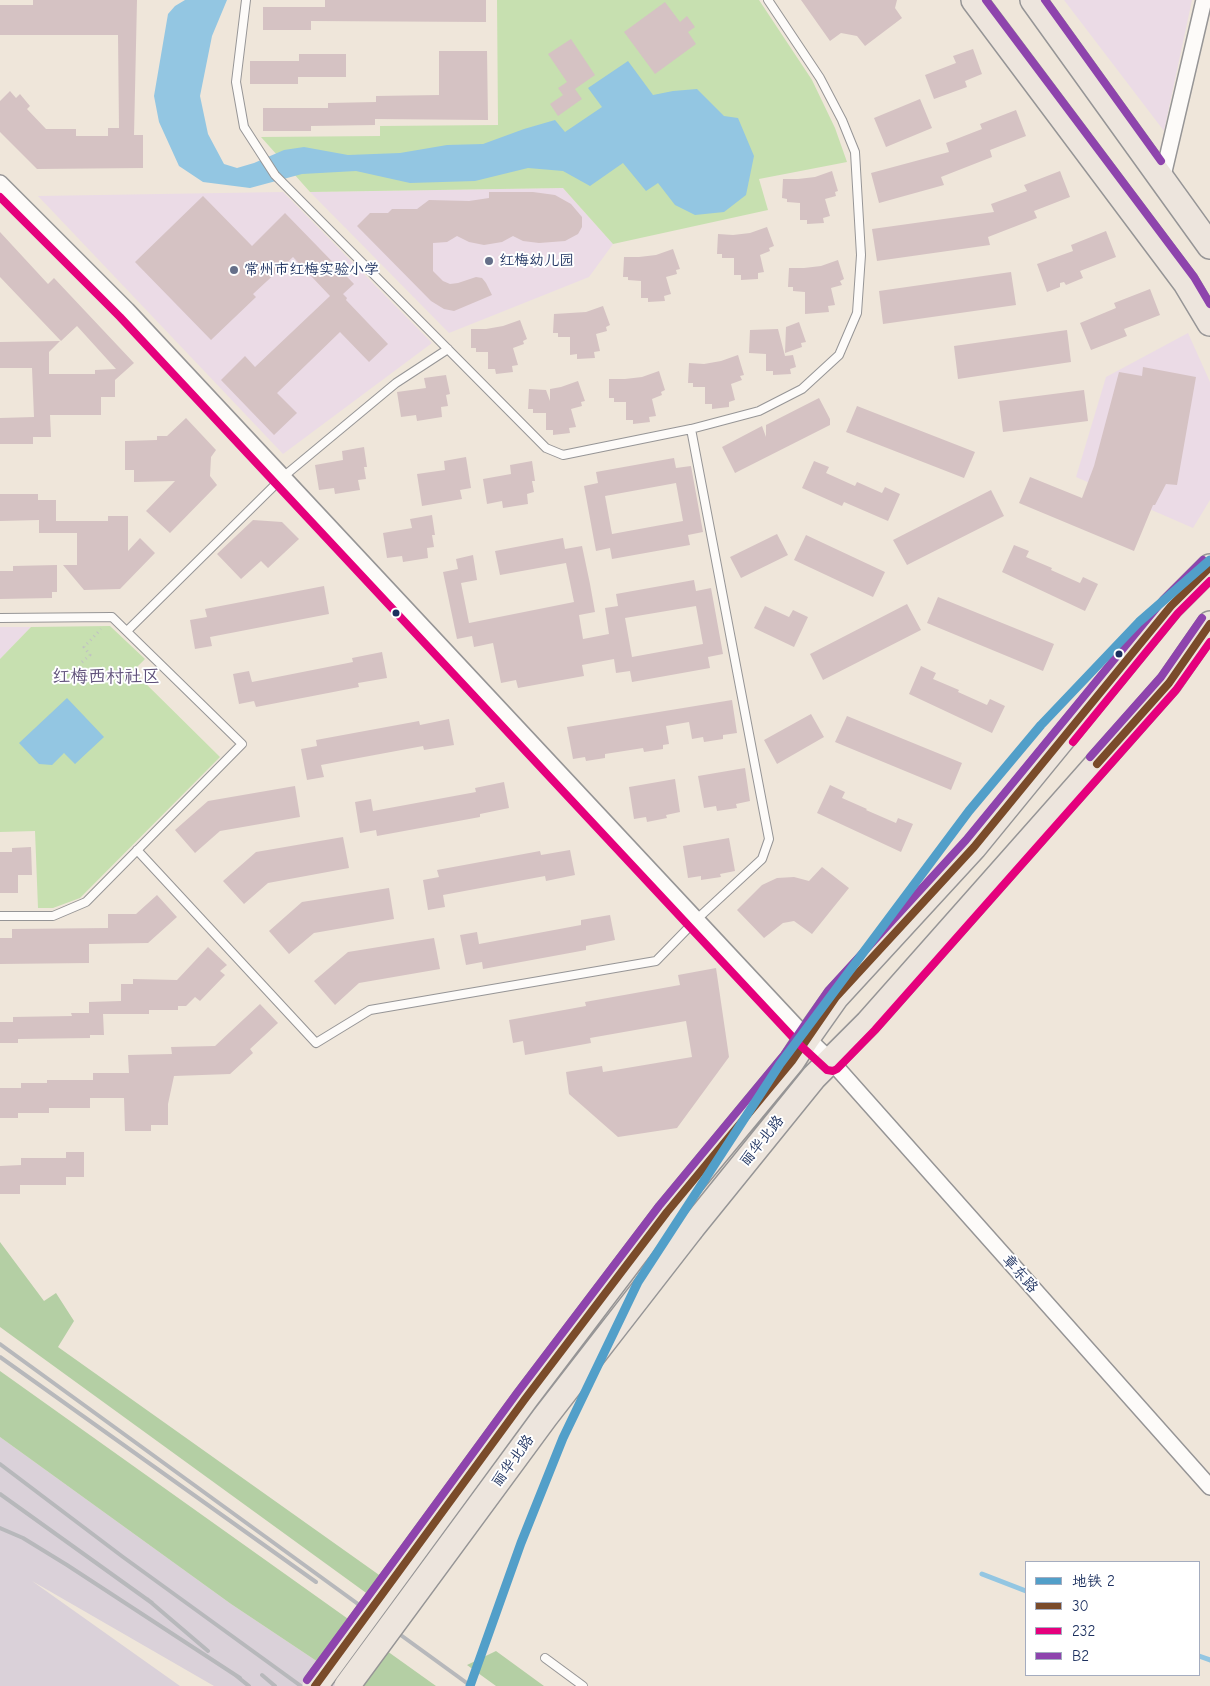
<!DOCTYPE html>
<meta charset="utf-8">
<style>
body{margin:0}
#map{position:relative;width:1210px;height:1686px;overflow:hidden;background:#efe6da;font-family:"Comic Neue","LXGW WenKai TC",sans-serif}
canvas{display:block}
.legend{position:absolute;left:1025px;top:1561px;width:175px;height:115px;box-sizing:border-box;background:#fff;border:1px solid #a4acbf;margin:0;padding:6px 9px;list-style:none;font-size:15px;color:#1b2f5e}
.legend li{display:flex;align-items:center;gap:10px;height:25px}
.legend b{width:25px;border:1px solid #a4acbf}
</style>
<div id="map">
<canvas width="1210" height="1686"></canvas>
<ul class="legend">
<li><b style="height:6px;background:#529fc9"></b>地铁 2</li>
<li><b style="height:6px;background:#7a4b2a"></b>30</li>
<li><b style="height:6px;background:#e5007d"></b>232</li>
<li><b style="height:6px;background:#8e44ad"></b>B2</li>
</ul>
</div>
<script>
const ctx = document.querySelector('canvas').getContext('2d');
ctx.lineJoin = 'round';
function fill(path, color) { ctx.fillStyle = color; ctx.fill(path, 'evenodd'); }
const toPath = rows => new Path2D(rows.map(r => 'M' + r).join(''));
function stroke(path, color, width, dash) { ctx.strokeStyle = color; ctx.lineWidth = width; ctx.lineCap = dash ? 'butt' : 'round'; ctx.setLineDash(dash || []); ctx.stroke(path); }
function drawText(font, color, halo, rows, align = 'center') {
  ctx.font = font + ' "Comic Neue","LXGW WenKai TC",sans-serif'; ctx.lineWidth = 4; ctx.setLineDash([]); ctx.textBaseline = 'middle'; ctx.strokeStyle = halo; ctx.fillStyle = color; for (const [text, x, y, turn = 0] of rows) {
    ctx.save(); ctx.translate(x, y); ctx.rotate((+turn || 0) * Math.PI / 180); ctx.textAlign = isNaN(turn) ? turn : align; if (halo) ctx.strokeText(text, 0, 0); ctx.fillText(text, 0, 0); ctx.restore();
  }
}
const built = toPath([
 [1064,0,1192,0,1164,131],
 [563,188,613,244,589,277,449,333,310,192],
 [283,192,432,343,283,454,38,196],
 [1188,333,1210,382,1210,500,1193,528,1076,477,1106,377],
 [0,627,31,627,0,659]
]);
const industrial = toPath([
 [0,1437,231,1604,321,1664,358,1686,214,1686,32,1581,180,1686,0,1686]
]);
const green = toPath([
 [497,0,759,0,812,80,835,128,847,162,759,179,768,210,613,244,563,188,310,192,261,137,380,136,380,126,498,125],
 [110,626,145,659,136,668,137,675,220,757,80,898,53,908,38,908,35,831,0,832,0,659,31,627]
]);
const forest = toPath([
 [0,1242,44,1301,56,1293,74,1321,58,1347,382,1577,369,1595,0,1327],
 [0,1371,351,1621,321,1664,231,1604,0,1437],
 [387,1651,436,1686,362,1686],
 [496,1651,544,1686,496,1686,467,1665]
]);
const water = toPath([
 [185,0,227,0,212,36,200,96,208,134,224,164,237,168,254,163,284,150,304,147,348,155,400,153,447,145,483,144,524,129,555,120,565,132,602,107,588,88,628,61,653,95,673,91,697,89,724,116,738,118,754,156,746,195,724,212,695,215,675,205,658,183,646,191,623,163,590,186,563,171,528,168,475,181,410,183,356,171,302,174,250,188,203,182,179,166,159,122,154,96,168,14,175,6],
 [67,698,104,737,75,764,64,753,52,765,39,764,19,743]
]);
const stream = toPath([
 [982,1574,1026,1591],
 [1199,1656,1210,1660]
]);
const building = toPath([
 [33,0,137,0,134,135,143,135,143,168,37,169,0,132,0,101,10,91,16,98,20,94,30,106,27,109,46,129,76,129,76,136,108,136,108,128,119,128,118,35,0,35,0,5,33,5],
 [325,0,486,0,486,22,311,21,311,30,263,30,263,7,325,7],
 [801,0,897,0,895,8,902,18,865,46,857,36,841,33,830,41],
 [665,2,680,22,687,16,695,27,688,32,696,44,655,74,624,32],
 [571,39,595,75,575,89,582,99,558,116,550,104,563,95,558,88,567,82,548,54],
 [973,49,982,74,965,81,967,87,934,99,925,75,956,63,953,56],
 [439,51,487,51,488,120,375,119,375,125,311,126,311,131,263,131,263,108,328,108,328,103,376,102,376,96,439,95],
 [299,54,346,54,346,77,298,77,298,84,250,84,250,61,299,61],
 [920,99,932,128,886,147,874,118],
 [1016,110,1026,136,990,150,992,157,941,177,944,185,879,203,871,173,949,152,946,143,982,129,980,124],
 [832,171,838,191,835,192,836,196,825,199,830,216,823,218,824,223,807,224,807,220,800,220,800,203,787,202,787,199,782,198,783,179,798,179,815,177],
 [1060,171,1070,197,1034,211,1037,218,988,237,990,245,877,261,872,229,994,212,991,204,1027,191,1024,185],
 [489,192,533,192,555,195,571,204,582,217,582,227,578,234,565,241,539,243,523,241,513,236,502,242,484,245,469,242,457,236,447,242,433,243,433,271,443,281,450,284,458,283,476,277,482,278,486,283,492,295,454,311,444,309,431,301,357,226,370,213,388,213,392,209,417,209,429,200,469,201,489,198],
 [203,196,252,246,285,213,354,284,343,294,347,298,346,300,388,344,369,362,340,332,277,393,297,413,274,435,221,380,245,356,255,367,330,296,293,257,253,294,256,297,211,340,135,262],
 [767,227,774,246,769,248,770,251,760,255,764,272,758,273,758,279,741,280,741,275,734,275,734,258,722,258,722,254,717,254,718,234,733,235,750,233],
 [1106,231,1116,257,1080,271,1083,278,1066,285,1064,282,1060,283,1060,287,1047,292,1037,264,1073,251,1071,245],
 [0,232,48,284,54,278,134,363,115,380,115,397,101,397,101,415,50,415,51,437,33,437,33,444,0,444,0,418,34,417,32,368,0,368,0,342,60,341,49,352,49,374,95,374,95,370,116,369,77,326,61,341,0,277],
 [673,249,680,269,676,270,677,274,666,277,671,294,664,296,665,301,648,302,648,298,641,298,641,281,628,280,628,277,623,277,624,257,639,257,656,255],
 [838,260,844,279,840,281,842,285,831,288,835,305,828,306,829,312,805,314,805,292,793,291,793,287,788,287,789,268,804,268,821,266],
 [1011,272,1016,305,883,324,879,291],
 [1150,289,1160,315,1124,329,1127,336,1091,350,1080,323,1116,308,1114,303],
 [603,306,610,325,606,327,607,331,596,334,600,351,594,352,595,358,577,359,577,354,570,355,570,337,558,337,558,333,553,333,554,314,586,312],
 [520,320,527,339,523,341,524,344,513,348,518,365,512,366,513,372,496,374,495,369,488,369,488,352,476,352,476,348,471,348,471,329,486,329,503,326],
 [799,322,806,342,801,343,802,347,785,353,786,327],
 [778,329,785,356,793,355,796,367,790,369,791,374,773,375,773,371,766,371,766,354,749,353,750,330],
 [1067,330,1071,362,958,379,954,346],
 [738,355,744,375,740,376,742,380,731,384,735,400,729,402,729,407,712,409,712,404,705,404,705,387,693,387,693,383,688,383,689,363,704,364,721,361],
 [1143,367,1196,377,1177,485,1166,484,1155,505,1153,505,1134,551,1019,503,1030,477,1082,498,1094,466,1119,372,1142,376],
 [659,371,665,390,661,392,662,395,652,399,656,416,649,417,650,422,633,424,633,420,626,420,626,402,614,402,614,398,609,398,609,379,625,379,642,377],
 [446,375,450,394,446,395,448,406,441,407,442,417,417,421,416,415,401,417,397,392,426,388,424,378],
 [578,381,585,401,581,402,582,406,571,409,576,427,569,428,570,433,553,435,553,430,546,430,546,413,533,413,533,409,528,409,529,389,546,390,550,401,550,389,561,387],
 [1084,390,1088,421,1003,432,999,401],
 [819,398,830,419,830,425,735,473,722,447,762,426,766,437,766,425],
 [857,406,975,452,964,478,846,432],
 [186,418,216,450,211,457,210,476,217,485,170,533,146,511,175,481,134,482,134,470,125,470,125,441,157,440,157,436,167,436],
 [364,447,367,467,364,467,366,479,358,480,360,490,335,494,334,488,319,490,315,465,343,460,342,451],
 [466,457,471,488,460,490,462,499,422,506,417,474,445,470,444,461],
 [674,458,676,468,691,466,703,532,688,535,690,545,612,559,610,548,596,551,584,486,598,483,596,472],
 [676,483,683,521,612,534,605,496],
 [532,461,535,481,532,481,534,492,527,494,528,504,503,508,502,501,487,504,483,479,511,474,510,465],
 [814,461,829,467,826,473,855,486,857,482,882,493,885,487,900,494,888,521,844,502,842,506,802,488],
 [991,490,1004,516,907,565,893,540],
 [0,494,38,494,38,500,56,500,56,521,108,521,108,516,128,516,128,551,140,538,155,553,120,589,84,590,63,565,77,565,77,533,39,533,39,520,0,521],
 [432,515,435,535,432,535,434,547,427,548,428,558,403,562,402,556,387,558,383,533,412,528,410,519],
 [253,520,282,522,299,539,268,568,261,561,241,579,217,554],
 [777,534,788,555,741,578,730,557],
 [806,535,885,572,873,597,794,560],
 [563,538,565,549,582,546,590,584,595,612,579,615,583,639,609,634,605,608,618,606,616,594,694,580,696,591,711,588,723,654,708,657,710,668,632,682,630,671,616,673,614,659,582,665,584,676,518,688,516,680,501,683,493,643,474,647,472,636,457,639,443,572,458,569,456,559,473,555,477,580,461,583,469,623,574,602,566,563,500,575,495,551],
 [696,606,703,644,632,657,625,618],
 [1014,545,1029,551,1026,557,1052,568,1051,570,1080,583,1083,577,1098,584,1085,611,1002,572],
 [57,565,57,592,52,592,52,598,0,599,0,571,13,571,13,566],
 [324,586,329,614,210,637,212,646,195,649,190,620,207,617,205,609],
 [938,597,1054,644,1043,671,927,623],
 [907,604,921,630,823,680,810,654],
 [765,606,789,617,793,610,808,617,794,647,754,628],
 [382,652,387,678,358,683,359,687,256,707,254,701,239,704,233,674,249,671,252,682,353,662,352,658],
 [921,666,936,673,933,679,959,690,958,692,987,705,990,699,1005,706,992,733,909,694],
 [732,700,737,733,723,735,723,739,704,742,703,737,692,739,689,722,666,726,669,744,663,745,663,749,644,752,643,748,605,754,605,758,586,761,585,757,573,759,567,727],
 [811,714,824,737,777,764,764,740],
 [847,716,962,763,951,790,835,742],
 [449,719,454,745,424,750,423,746,321,765,324,777,307,780,301,749,317,746,316,740,419,721,420,725],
 [745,768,750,801,736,804,737,808,717,811,716,806,704,808,698,776],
 [675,779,680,812,666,815,667,818,647,822,646,817,634,819,629,787],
 [504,782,509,808,480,814,480,817,377,836,376,830,360,833,355,802,371,799,373,811,476,792,475,788],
 [830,785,845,792,842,798,867,809,866,810,896,823,898,818,913,824,901,852,817,813],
 [295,786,300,817,220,831,195,853,175,830,208,801],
 [343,837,349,868,268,883,244,904,223,881,256,852],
 [729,838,735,871,720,874,721,877,701,880,701,876,688,878,683,846],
 [31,847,32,875,18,875,18,893,0,893,0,852,12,852,12,848],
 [570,850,575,875,546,881,545,876,443,895,445,907,428,910,423,880,439,877,437,870,540,851,541,855],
 [822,867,849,888,812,934,794,921,783,923,764,938,737,910,762,885,777,878,794,877,809,881],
 [389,888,394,919,314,933,289,954,269,931,302,902],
 [157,895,177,917,148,943,89,944,89,963,0,964,0,938,12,938,12,929,108,928,108,914,136,914],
 [610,915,615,940,586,946,586,950,483,969,482,962,466,965,460,935,477,932,479,944,581,925,581,920],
 [434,938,440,969,359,983,335,1005,314,981,348,952],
 [208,947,227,965,220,971,225,975,200,1001,195,997,186,1006,178,1006,178,1010,149,1010,149,1014,103,1014,104,1035,90,1035,90,1038,18,1039,18,1043,0,1043,0,1022,13,1022,13,1017,72,1016,71,1013,89,1013,89,1002,121,1001,121,984,133,984,133,979,177,980],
 [716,968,729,1057,677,1128,618,1137,569,1094,566,1072,602,1066,603,1072,692,1057,686,1021,590,1038,591,1043,525,1055,523,1041,513,1043,509,1020,586,1006,585,1002,680,985,678,975],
 [260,1004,278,1023,250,1049,253,1053,230,1074,174,1076,168,1104,168,1125,151,1125,151,1131,125,1131,124,1098,90,1098,90,1108,49,1108,49,1113,18,1113,18,1118,0,1118,0,1088,21,1088,21,1083,47,1083,47,1080,93,1080,93,1073,129,1073,128,1055,172,1054,171,1047,215,1046],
 [66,1152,84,1152,84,1177,66,1177,66,1185,20,1185,20,1194,0,1194,0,1166,21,1165,21,1158,66,1158]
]);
const path = toPath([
 [82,662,90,655,84,647,101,629]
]);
const service = toPath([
 [246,0,236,82,244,127,275,175,546,448,563,455,691,429,759,411,802,389,839,355,857,313,861,255,855,152,842,120,820,78,768,0],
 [0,618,112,617,242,744,86,902,53,916,0,916],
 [127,631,283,477,396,383,448,349],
 [137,850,316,1043,370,1010,656,961,696,920,762,859,769,839,691,429],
 [545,1658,583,1686]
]);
const minor = toPath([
 [1162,180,1204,0],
 [0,183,127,310,807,1038,831,1061,1210,1487]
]);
const primary = toPath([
 [974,0,1186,283,1210,323],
 [1033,0,1210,246],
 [667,1212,792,1061,807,1038,836,997,974,847,1171,606,1210,567],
 [691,1229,814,1077,868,1023,1169,683,1210,624]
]);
const rail = toPath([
 [0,1344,471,1686],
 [0,1357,316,1582],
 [0,1464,123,1557,301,1686],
 [0,1494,152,1603],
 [0,1528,23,1538,67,1565,240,1678],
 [147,1599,208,1651],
 [234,1674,249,1686],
 [262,1675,275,1686]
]);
const primaryBridge = toPath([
 [315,1686,525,1399,667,1212],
 [347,1686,545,1417,691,1229]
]);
const bus1 = toPath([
 [1097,764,1169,683,1210,624],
 [315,1686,525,1399,667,1212,792,1061,836,997,974,847,1171,606,1210,567]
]);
const bus2 = toPath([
 [0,197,120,317,800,1045,827,1070,833,1071,837,1069,875,1030,1176,690,1210,642],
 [1073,742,1178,613,1210,581]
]);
const bus3 = toPath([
 [986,0,1194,277,1210,304],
 [1045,0,1161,161],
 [1090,757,1161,677,1202,618],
 [307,1680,517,1393,659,1206,784,1055,828,991,966,840,1163,600,1203,560]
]);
const metro1 = toPath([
 [470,1686,521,1543,563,1438,638,1282,780,1064,969,811,1041,725,1139,622,1210,560]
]);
const markers = [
 [489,261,5,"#656f89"],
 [234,270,5,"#656f89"],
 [396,613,4.5,"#1b2f5e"],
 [1119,654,4.5,"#1b2f5e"]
];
const poiNames = [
 ["红梅幼儿园",499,261],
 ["常州市红梅实验小学",244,270]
];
const streetNames = [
 ["丽华北路",762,1141,-51],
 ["章东路",1020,1274,48],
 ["丽华北路",513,1461,-54]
];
const quarterNames = [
 ["红梅西村社区",106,677]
];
fill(built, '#ebdbe6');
fill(industrial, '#dad1d9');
fill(green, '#c7e0b0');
fill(forest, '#b4cfa4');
fill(water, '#93c6e2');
stroke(stream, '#93c6e2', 5);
fill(building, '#d5c2c3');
stroke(service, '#969596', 10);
stroke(minor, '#969596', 18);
stroke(primary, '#969596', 28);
stroke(path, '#c0c1c3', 3, [1, 4]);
stroke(service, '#fdfbf9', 8);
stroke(minor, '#fdfbf9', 15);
stroke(primary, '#ede5dd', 25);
stroke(rail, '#b7b8bb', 4);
stroke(primaryBridge, '#969596', 28, []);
stroke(primaryBridge, '#ede5dd', 25);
stroke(bus1, '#7a4b2a', 8);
stroke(bus2, '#e5007d', 8);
stroke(bus3, '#8e44ad', 8);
stroke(metro1, '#529fc9', 9);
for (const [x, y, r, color] of markers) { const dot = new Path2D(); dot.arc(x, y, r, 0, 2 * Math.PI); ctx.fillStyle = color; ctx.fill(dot); stroke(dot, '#fff', 2); }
drawText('15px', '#1b2f5e', '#fff', poiNames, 'left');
drawText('15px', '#1b2f5e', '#fff', streetNames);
drawText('18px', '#5e4f79', '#fff', quarterNames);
</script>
